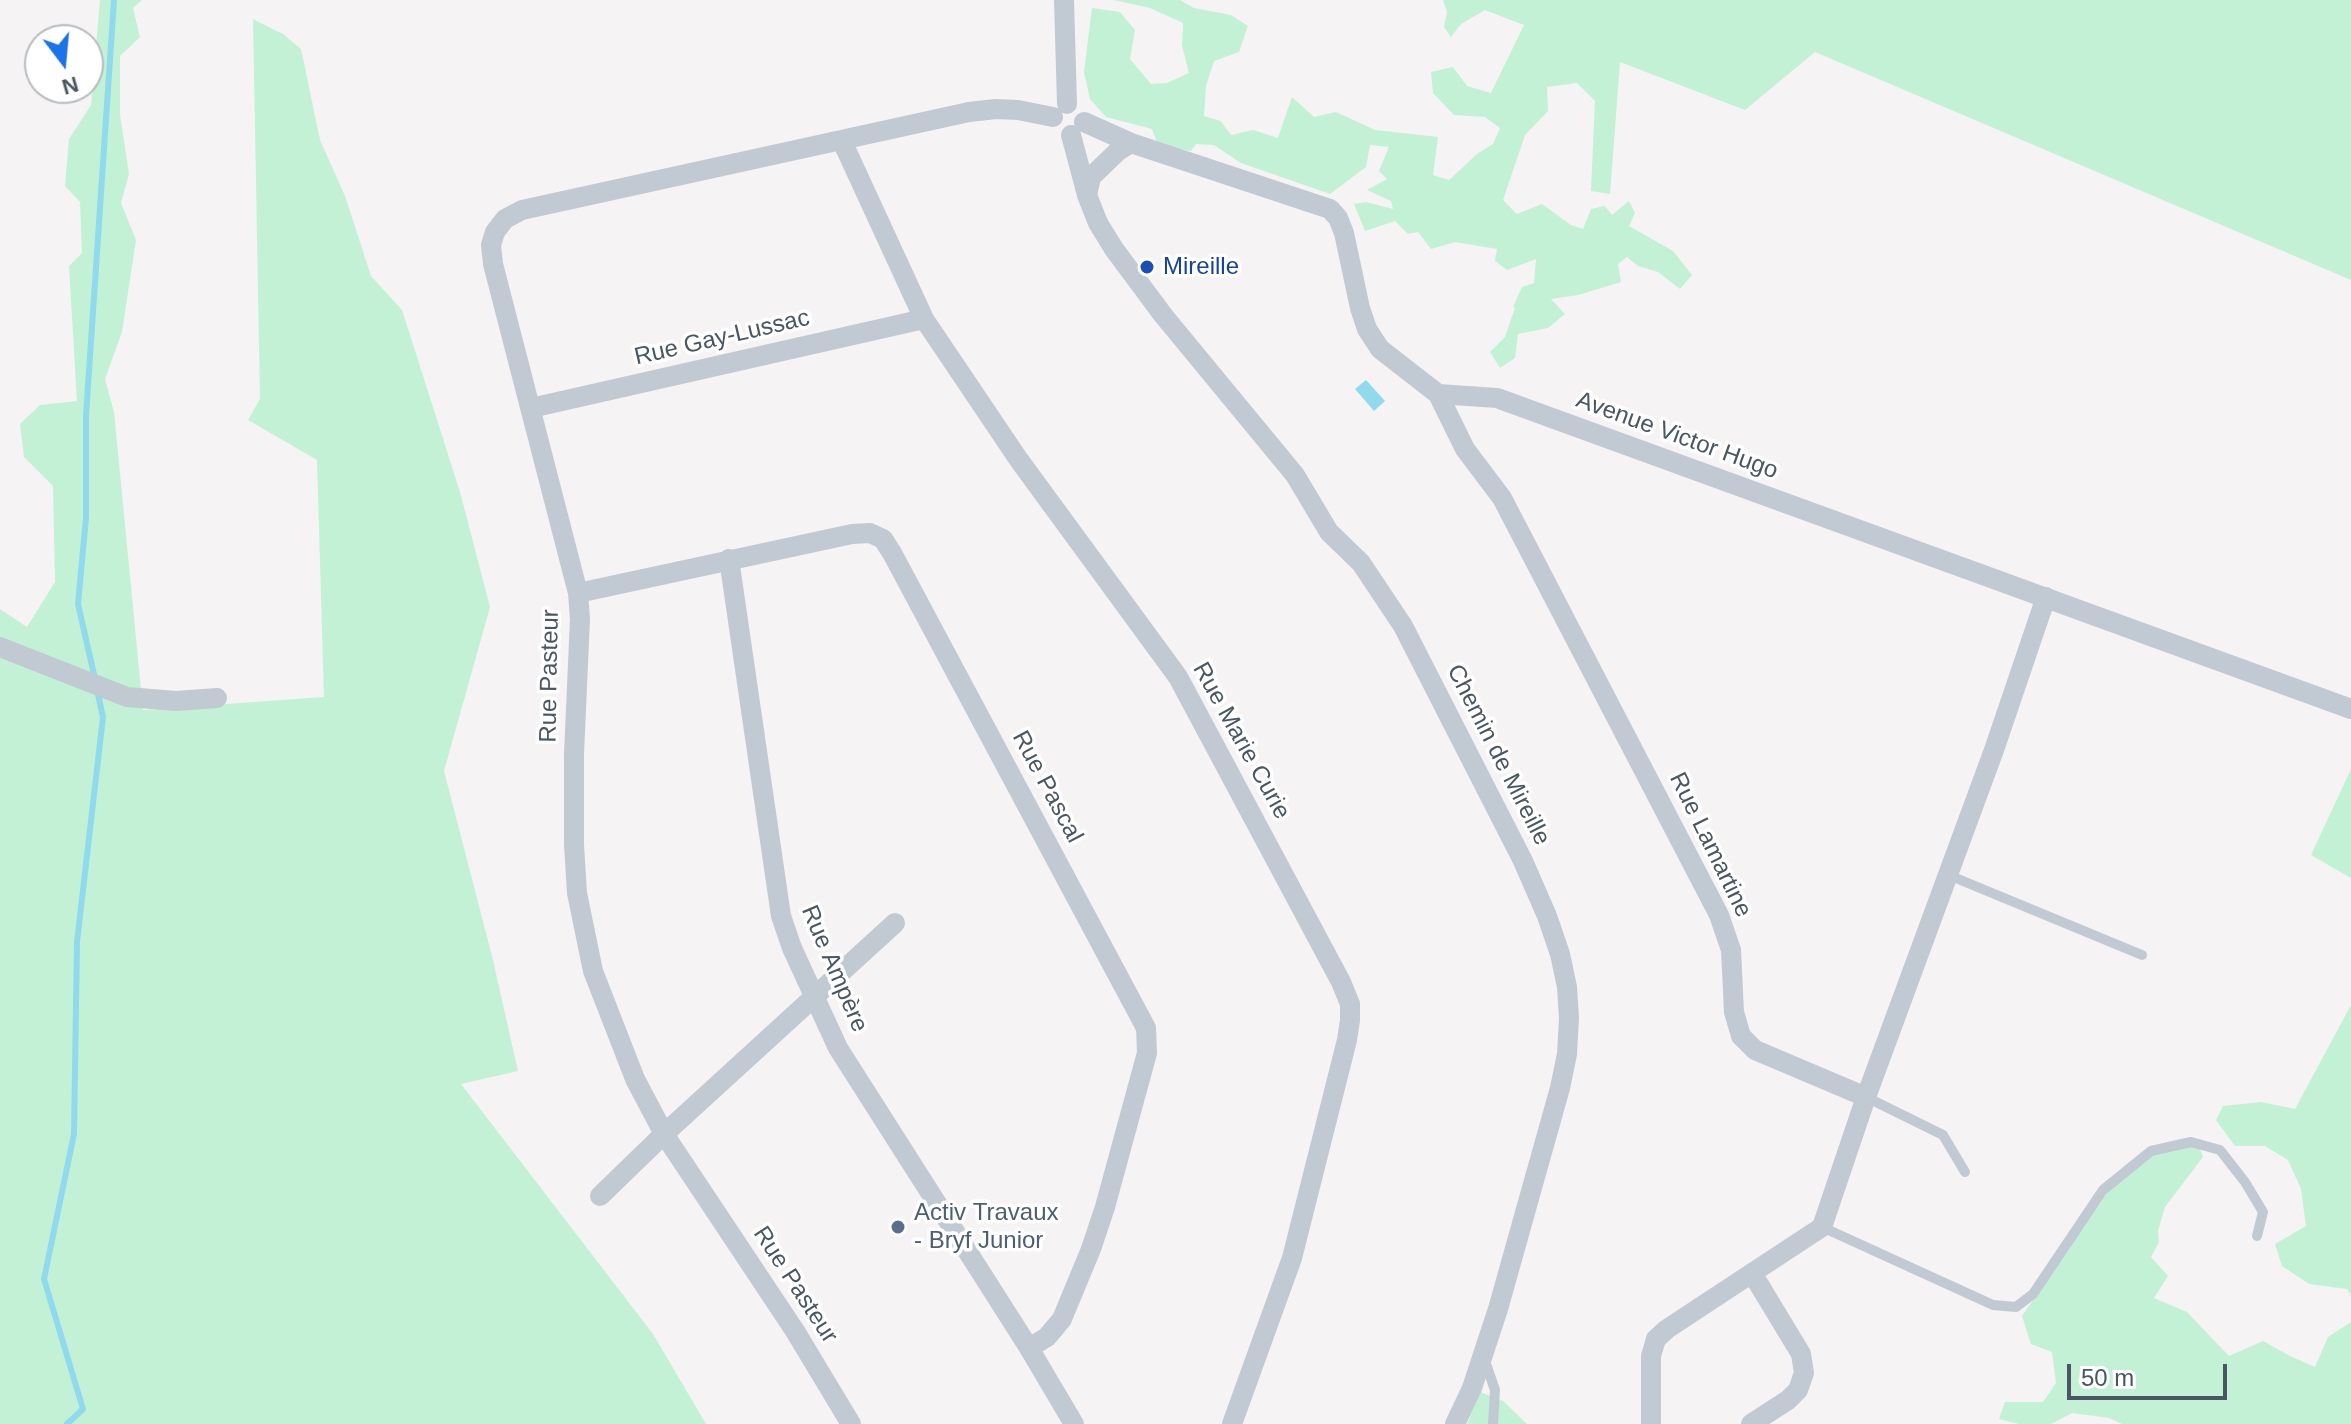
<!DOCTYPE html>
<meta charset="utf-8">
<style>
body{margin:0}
#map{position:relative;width:2351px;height:1424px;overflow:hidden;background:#f5f3f3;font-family:Helvetica,sans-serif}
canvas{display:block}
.north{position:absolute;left:24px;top:24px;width:80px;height:80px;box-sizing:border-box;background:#fff;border:2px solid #b7bbc0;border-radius:50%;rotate:164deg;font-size:22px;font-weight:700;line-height:32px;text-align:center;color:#4a5661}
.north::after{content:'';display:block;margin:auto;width:28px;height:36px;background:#1a73e8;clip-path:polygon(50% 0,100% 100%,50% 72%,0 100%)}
.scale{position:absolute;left:2067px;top:1364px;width:160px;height:36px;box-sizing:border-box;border:4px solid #4a5661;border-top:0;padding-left:10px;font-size:24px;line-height:28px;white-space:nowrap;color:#4a5661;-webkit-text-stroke:6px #fff;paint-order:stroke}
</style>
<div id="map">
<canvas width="2351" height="1424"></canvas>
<div class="north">N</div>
<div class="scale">50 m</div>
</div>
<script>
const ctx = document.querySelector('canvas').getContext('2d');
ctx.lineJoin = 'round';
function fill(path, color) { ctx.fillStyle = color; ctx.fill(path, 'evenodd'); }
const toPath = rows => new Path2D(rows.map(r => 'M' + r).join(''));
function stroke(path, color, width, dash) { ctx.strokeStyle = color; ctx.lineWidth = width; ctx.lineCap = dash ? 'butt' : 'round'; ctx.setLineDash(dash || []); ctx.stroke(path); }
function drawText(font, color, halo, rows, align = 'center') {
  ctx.font = font + ' Helvetica,sans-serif'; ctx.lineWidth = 7; ctx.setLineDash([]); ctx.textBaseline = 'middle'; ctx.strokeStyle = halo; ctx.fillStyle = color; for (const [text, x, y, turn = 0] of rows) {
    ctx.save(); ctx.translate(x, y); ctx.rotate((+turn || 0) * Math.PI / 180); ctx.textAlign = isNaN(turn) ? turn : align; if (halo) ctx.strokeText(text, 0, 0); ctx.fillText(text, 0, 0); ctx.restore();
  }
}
const green = toPath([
 [100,0,142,0,133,8,140,37,120,56,120,115,129,174,121,203,136,240,122,332,105,379,114,412,143,710,324,697,317,460,248,420,260,399,253,19,283,34,301,49,320,140,345,196,371,276,402,310,460,492,490,607,444,771,492,956,518,1071,461,1084,653,1334,706,1424,0,1424,0,609,27,627,55,582,53,486,24,457,20,424,40,405,77,401,69,266,82,253,80,202,65,186,69,139,91,105],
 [1114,0,1180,0,1194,8,1231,15,1248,26,1239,52,1214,61,1206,86,1204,116,1221,121,1231,135,1253,130,1278,138,1292,97,1314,117,1336,112,1375,130,1438,137,1433,175,1449,180,1477,154,1493,144,1500,128,1485,117,1454,115,1433,93,1431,72,1453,67,1467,86,1491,93,1524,25,1485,10,1461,24,1451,37,1444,27,1447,12,1443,0,2351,0,2351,280,1815,52,1745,110,1620,62,1610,194,1591,191,1595,101,1577,83,1547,87,1548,111,1525,135,1503,200,1517,214,1542,204,1571,225,1583,229,1591,209,1605,206,1612,215,1629,201,1635,213,1629,226,1673,251,1692,275,1680,289,1658,272,1638,266,1627,257,1618,264,1621,282,1578,295,1551,299,1565,314,1548,328,1518,334,1515,358,1500,368,1490,352,1505,337,1515,308,1513,307,1522,287,1534,283,1536,259,1507,270,1495,261,1497,249,1455,242,1431,249,1418,232,1408,234,1395,221,1365,231,1354,204,1366,202,1393,209,1391,201,1367,190,1387,179,1379,171,1389,147,1370,145,1366,167,1330,194,1241,163,1214,145,1196,144,1191,151,1158,145,1152,129,1106,117,1090,99,1084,72,1092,8,1120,12,1135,30,1130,59,1151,84,1167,83,1189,73,1182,45,1183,23,1150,8],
 [2351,769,2351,878,2311,855],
 [2351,1005,2351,1295,2347,1289,2309,1284,2282,1266,2275,1244,2306,1226,2301,1189,2288,1160,2265,1146,2235,1146,2216,1120,2223,1106,2261,1102,2295,1109],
 [2180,1139,2197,1141,2203,1157,2165,1207,2158,1231,2159,1242,2151,1257,2168,1276,2154,1298,2187,1312,2229,1356,2263,1341,2290,1356,2315,1367,2328,1337,2351,1322,2351,1424,2122,1424,2109,1418,2072,1413,2051,1424,2019,1424,1999,1419,2005,1402,2043,1402,2056,1383,2052,1352,2031,1344,2022,1316,2117,1179,2150,1154],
 [1480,1392,1503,1401,1527,1424,1467,1424]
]);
const water = toPath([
 [1366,380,1385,401,1374,411,1355,389]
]);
const stream = toPath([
 [95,679,78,604,86,518,86,416,114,0],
 [67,1424,83,1409,44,1279,74,1134,77,942,103,717,97,690]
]);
const service = toPath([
 [1946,874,2142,955],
 [1866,1097,1943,1135,1965,1172],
 [1822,1227,1993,1305,2016,1307,2033,1294,2103,1190,2151,1151,2191,1142,2220,1150,2245,1182,2263,1212,2257,1236],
 [1484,1358,1495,1390,1493,1424]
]);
const minor = toPath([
 [1064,0,1067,104],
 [1084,122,1131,143,1330,209,1338,218,1344,233,1360,308,1367,329,1380,349,1438,394,1497,398,2351,709],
 [1071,135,1087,195,1098,223,1114,249,1163,315,1295,475,1329,532,1361,563,1403,626,1523,861,1547,916,1560,954,1567,987,1569,1018,1567,1054,1560,1088,1498,1309,1472,1388,1455,1424],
 [842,141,924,319,1019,460,1178,677,1341,982,1350,1004,1350,1020,1347,1040,1292,1258,1232,1424],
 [1087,195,1091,177,1118,151,1131,143],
 [1438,394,1465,449,1502,498,1719,915,1731,950,1734,1012,1741,1036,1755,1050,1866,1097,1994,750,2046,597],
 [531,408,924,319],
 [729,559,781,916,792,948,838,1048,1029,1348,1074,1424],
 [578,593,852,534,870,533,883,539,892,553,1146,1028,1147,1053,1105,1207,1091,1249,1062,1319,1047,1337,1029,1348],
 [0,647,127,697,176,701,217,698],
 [600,1196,664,1134,895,923],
 [851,1424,795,1331,664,1134,635,1079,593,971,577,893,574,845,574,754,580,619,578,593,493,264,491,245,495,232,505,219,522,210,969,112,996,109,1018,110,1053,117],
 [1651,1424,1651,1356,1656,1339,1667,1329,1822,1227,1866,1097],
 [1751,1424,1788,1400,1798,1390,1804,1373,1801,1354,1752,1273]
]);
const markers = [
 [1147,267,8,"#1a4fb4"],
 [898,1227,8,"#5c6f8a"]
];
const transitNames = [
 ["Mireille",1163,267]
];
const streetNames = [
 ["Rue Gay-Lussac",722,338,-13],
 ["Avenue Victor Hugo",1677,436,20],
 ["Rue Pasteur",550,676,-89],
 ["Rue Marie Curie",1241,741,61],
 ["Chemin de Mireille",1498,755,63],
 ["Rue Pascal",1047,787,62],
 ["Rue Lamartine",1710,845,64],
 ["Rue Ampère",834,969,67],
 ["Rue Pasteur",795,1285,57]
];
const serviceNames = [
 ["Activ Travaux",914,1213],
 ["- Bryf Junior",914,1241]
];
fill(green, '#c3f1d5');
fill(water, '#90daee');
stroke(stream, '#90daee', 6);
stroke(service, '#c1cad2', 10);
stroke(minor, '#c1cad2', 20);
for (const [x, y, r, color] of markers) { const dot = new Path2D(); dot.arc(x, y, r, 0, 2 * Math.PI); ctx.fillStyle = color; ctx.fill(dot); stroke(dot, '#fff', 3); }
drawText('24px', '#164399', '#fff', transitNames, 'left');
drawText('24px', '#4a5661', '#fff', streetNames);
drawText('24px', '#4e5e75', '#fff', serviceNames, 'left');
</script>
